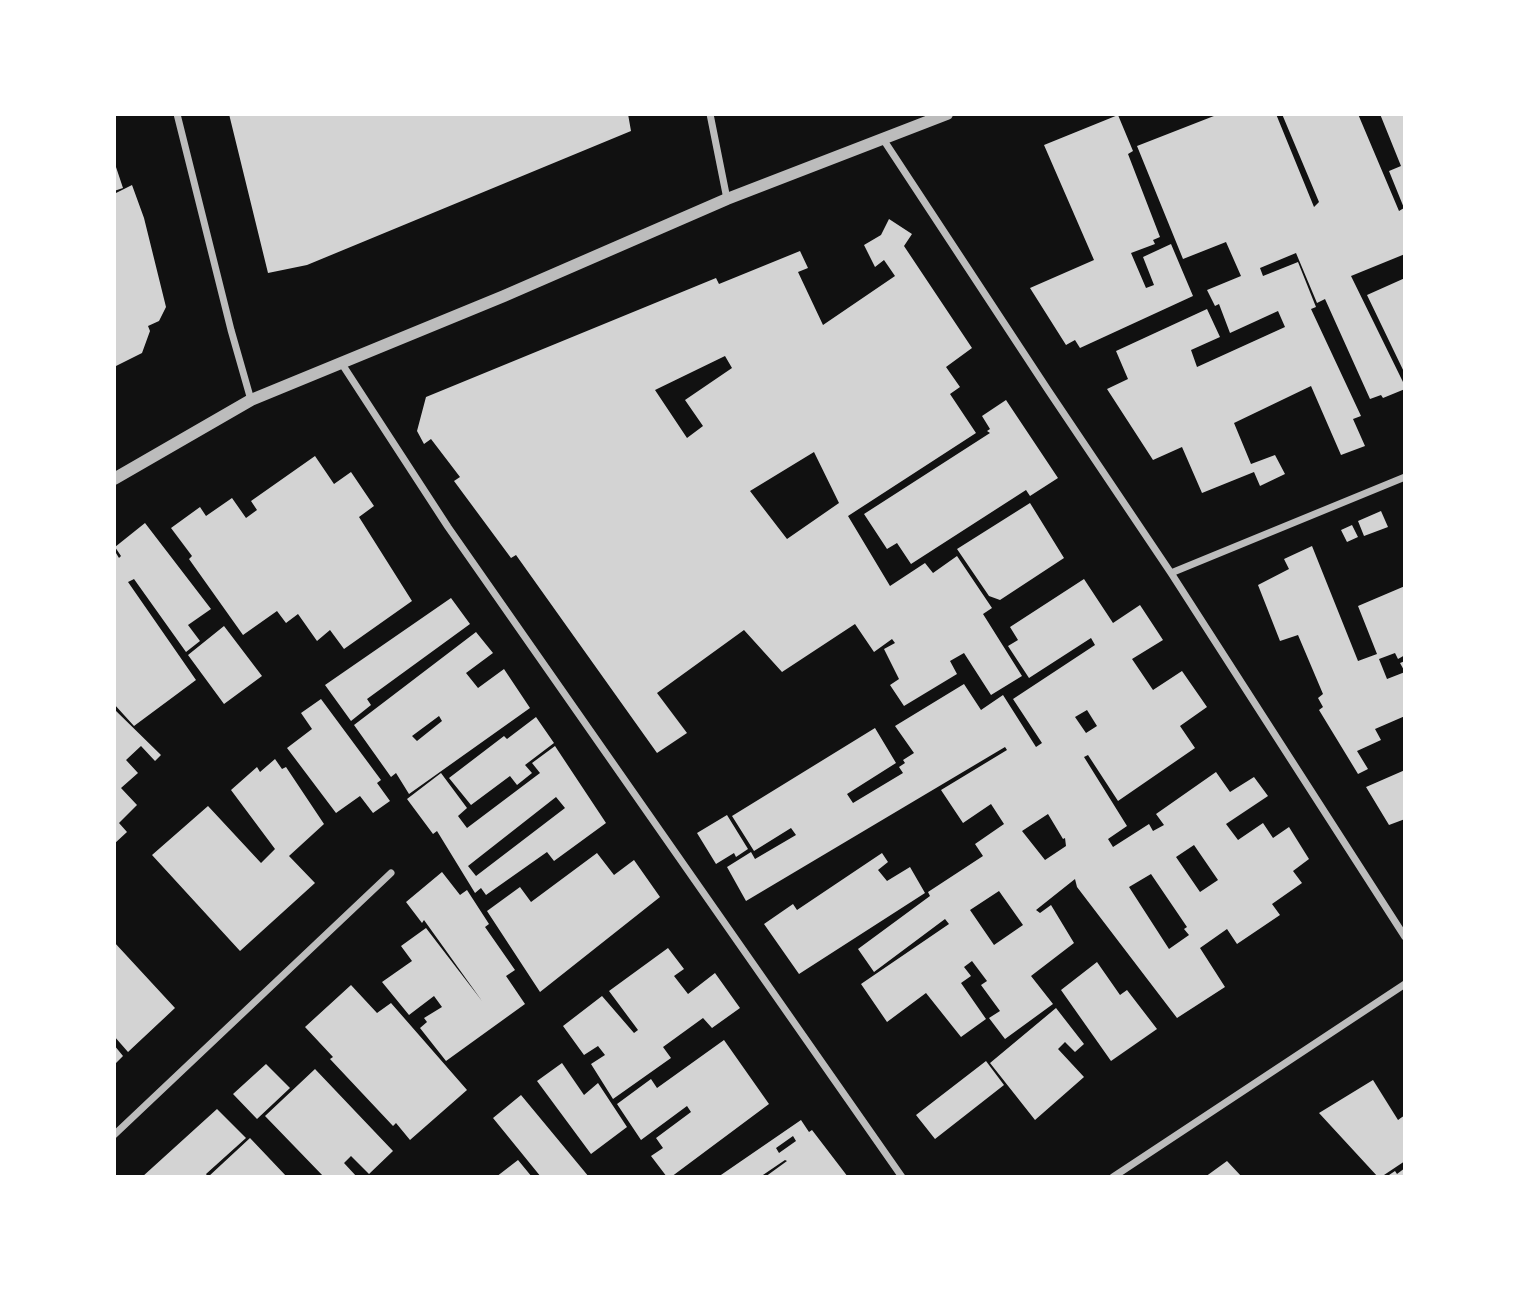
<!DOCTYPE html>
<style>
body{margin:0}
#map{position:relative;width:1519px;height:1291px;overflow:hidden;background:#111;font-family:"Varela Round",sans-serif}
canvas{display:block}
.frame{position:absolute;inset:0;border:116px solid #fff;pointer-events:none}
</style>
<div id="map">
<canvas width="1519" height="1291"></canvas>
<div class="frame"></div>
</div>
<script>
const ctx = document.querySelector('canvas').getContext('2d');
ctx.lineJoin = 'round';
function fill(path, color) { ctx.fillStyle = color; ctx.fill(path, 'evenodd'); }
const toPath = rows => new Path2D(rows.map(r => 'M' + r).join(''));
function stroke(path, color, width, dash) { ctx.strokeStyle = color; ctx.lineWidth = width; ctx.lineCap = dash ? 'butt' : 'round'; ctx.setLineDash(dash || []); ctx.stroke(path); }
const building = toPath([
 [229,114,628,114,631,131,307,265,268,273],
 [1219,114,1276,114,1314,207,1319,202,1282,114,1358,114,1399,211,1404,208,1389,171,1401,166,1380,114,1405,114,1405,254,1351,276,1403,382,1405,381,1405,389,1383,398,1381,395,1370,399,1325,299,1317,303,1296,253,1260,268,1263,276,1298,262,1316,307,1311,309,1361,416,1353,419,1365,446,1341,455,1311,386,1234,423,1251,464,1275,455,1285,474,1260,486,1254,472,1202,493,1182,447,1153,460,1107,389,1128,379,1116,351,1207,309,1220,337,1191,350,1197,367,1285,327,1278,311,1230,333,1219,304,1215,306,1207,290,1241,276,1226,242,1183,259,1137,146],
 [1118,115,1133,151,1128,154,1160,237,1153,240,1155,244,1131,253,1146,288,1154,285,1143,257,1171,244,1193,296,1080,348,1075,340,1066,345,1030,288,1094,260,1044,145],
 [114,161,123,188,114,191],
 [132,185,144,218,166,307,159,321,148,326,150,331,142,353,114,367,114,194],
 [889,219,912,234,904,246,972,348,946,367,960,387,950,394,976,433,848,516,890,586,925,563,933,573,957,556,992,608,983,614,1022,676,991,695,964,653,950,661,957,674,904,706,890,685,899,679,884,649,895,643,892,639,874,652,855,624,782,672,744,630,657,693,687,733,657,753,516,555,511,558,454,481,460,477,431,439,424,444,417,431,426,397,716,278,719,284,800,251,808,268,798,272,823,325,895,276,884,260,875,267,864,245,881,235],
 [725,356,732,368,685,400,703,426,687,438,655,390],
 [814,452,839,503,787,539,750,491],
 [1405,278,1405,374,1367,295],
 [1006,400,1058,478,1030,496,1026,490,911,564,897,543,887,549,864,514,990,433,987,431,990,429,982,416],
 [315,456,334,484,351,472,374,506,359,517,412,601,344,649,330,630,317,641,298,614,286,623,277,611,243,635,189,559,192,556,171,528,200,507,206,516,232,498,246,518,257,510,251,501],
 [1030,503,1064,558,1000,600,989,596,957,549],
 [1381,511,1388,527,1364,536,1358,521],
 [145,523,211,609,188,625,200,641,186,652,134,579,128,582,196,680,134,726,114,704,114,554,116,553,119,558,121,556,115,547],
 [1352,525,1358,537,1347,542,1341,530],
 [1312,546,1358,661,1377,654,1358,606,1405,586,1405,655,1398,659,1395,653,1379,659,1387,679,1405,672,1400,663,1405,661,1405,716,1375,729,1381,740,1357,751,1368,769,1358,774,1319,710,1323,707,1318,698,1323,694,1298,635,1280,641,1258,585,1289,569,1284,559],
 [1084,579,1113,623,1140,605,1163,640,1132,659,1153,690,1182,671,1207,707,1180,726,1195,748,1118,801,1088,755,1084,757,1127,826,1108,839,1113,847,1149,824,1153,831,1164,825,1156,814,1216,772,1230,792,1254,777,1268,796,1226,824,1238,840,1263,823,1273,838,1289,827,1309,859,1293,871,1302,883,1272,904,1280,915,1237,944,1227,929,1200,948,1225,987,1177,1018,1077,887,1075,879,1036,910,1040,913,1051,905,1074,943,1031,976,1053,1004,1005,1039,989,1018,1000,1011,981,985,987,981,972,961,964,967,971,976,961,983,986,1019,961,1037,926,993,887,1022,861,984,949,924,945,919,874,972,858,949,930,896,928,892,983,856,975,844,1004,824,991,804,963,823,941,790,1007,750,1005,747,746,901,727,867,751,852,755,859,796,835,791,828,754,851,732,816,875,728,896,763,847,794,853,803,903,773,899,767,905,763,903,760,914,753,895,726,964,684,981,710,1003,695,1036,747,1042,743,1013,699,1095,645,1091,638,1029,678,1008,646,1018,640,1010,627],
 [1087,710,1097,726,1086,733,1075,717],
 [1048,814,1063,839,1065,838,1066,846,1045,860,1022,831],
 [1194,845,1218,880,1200,892,1176,857],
 [1151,874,1187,927,1184,929,1189,935,1169,949,1129,887],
 [999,891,1023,925,994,945,970,910],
 [451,598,470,624,367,699,371,705,351,721,325,685],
 [224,626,262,676,224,704,188,655],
 [476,632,493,653,466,673,478,688,504,669,530,708,409,794,396,773,391,777,354,725],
 [439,716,442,721,417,741,412,736],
 [321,699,381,780,377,783,390,801,373,813,360,796,336,813,287,748,312,729,301,713],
 [114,709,161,755,155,761,141,746,126,760,138,773,121,788,137,805,119,823,127,832,114,844],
 [536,717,554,743,525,765,532,773,517,785,510,776,471,805,449,778,504,736,507,739],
 [555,746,606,823,554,861,547,852,486,895,481,888,475,893,437,831,433,834,407,799,441,773,467,808,458,816,467,828,540,773,532,763],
 [556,797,565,808,476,876,468,866],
 [275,759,282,769,286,767,324,824,289,856,315,883,240,951,152,855,208,806,261,863,275,849,231,790,257,767,260,772],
 [1405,770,1405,819,1389,825,1366,787],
 [727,815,748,849,736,857,734,853,716,864,697,833],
 [597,853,614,875,634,860,660,897,540,992,487,911,520,887,531,902],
 [882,853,888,862,878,870,887,881,910,867,925,893,799,974,764,924,793,904,797,910],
 [442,872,460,895,467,890,489,924,485,927,515,970,506,976,525,1004,446,1061,420,1028,427,1022,424,1018,442,1007,434,996,409,1015,382,982,412,961,401,946,426,928,482,1001,424,920,422,923,406,902],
 [114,942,175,1008,128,1052,114,1036],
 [668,948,684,969,674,976,688,994,715,973,740,1008,712,1028,703,1018,663,1047,671,1058,613,1099,591,1064,605,1055,598,1046,584,1055,563,1026,602,996,634,1033,638,1030,609,991],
 [1097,962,1120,995,1127,990,1157,1029,1111,1061,1061,990],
 [351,985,377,1013,391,1003,467,1090,410,1140,396,1123,393,1126,330,1059,333,1057,305,1027],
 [1056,1008,1084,1044,1075,1052,1065,1042,1058,1049,1084,1077,1035,1120,990,1063],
 [724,1040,769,1104,671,1177,667,1177,651,1156,663,1148,656,1138,691,1112,687,1106,641,1140,617,1104,651,1079,657,1088],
 [114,1045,123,1056,114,1065],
 [986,1061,1004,1085,935,1139,916,1115],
 [562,1063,584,1095,598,1083,627,1127,591,1154,537,1081],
 [266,1064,290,1088,257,1119,233,1094],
 [315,1069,393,1151,369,1174,351,1156,344,1163,357,1177,324,1177,265,1116],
 [1373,1080,1398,1120,1405,1115,1405,1161,1381,1177,1378,1177,1319,1113],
 [521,1095,589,1177,541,1177,493,1118],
 [217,1109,246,1138,206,1174,208,1177,250,1138,287,1177,142,1177],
 [801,1120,809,1132,812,1130,848,1177,765,1177,787,1161,785,1160,760,1177,718,1177],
 [793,1136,796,1141,779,1153,776,1148],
 [518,1160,532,1177,496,1177],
 [1227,1161,1242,1177,1205,1177],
 [1405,1168,1405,1177,1386,1177,1395,1171,1397,1174]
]);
const minor = toPath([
 [177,114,231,330,251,400],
 [710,114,727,199],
 [883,139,1048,390,1171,573,1405,937],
 [342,364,448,527,902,1177],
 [1171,573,1405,477],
 [114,1135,391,873],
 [1113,1177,1405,984]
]);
const tertiary = toPath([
 [114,479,251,400,504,296,727,199,947,114]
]);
fill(building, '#d3d3d3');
stroke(minor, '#bcbcbc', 7);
stroke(tertiary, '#bcbcbc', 12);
</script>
